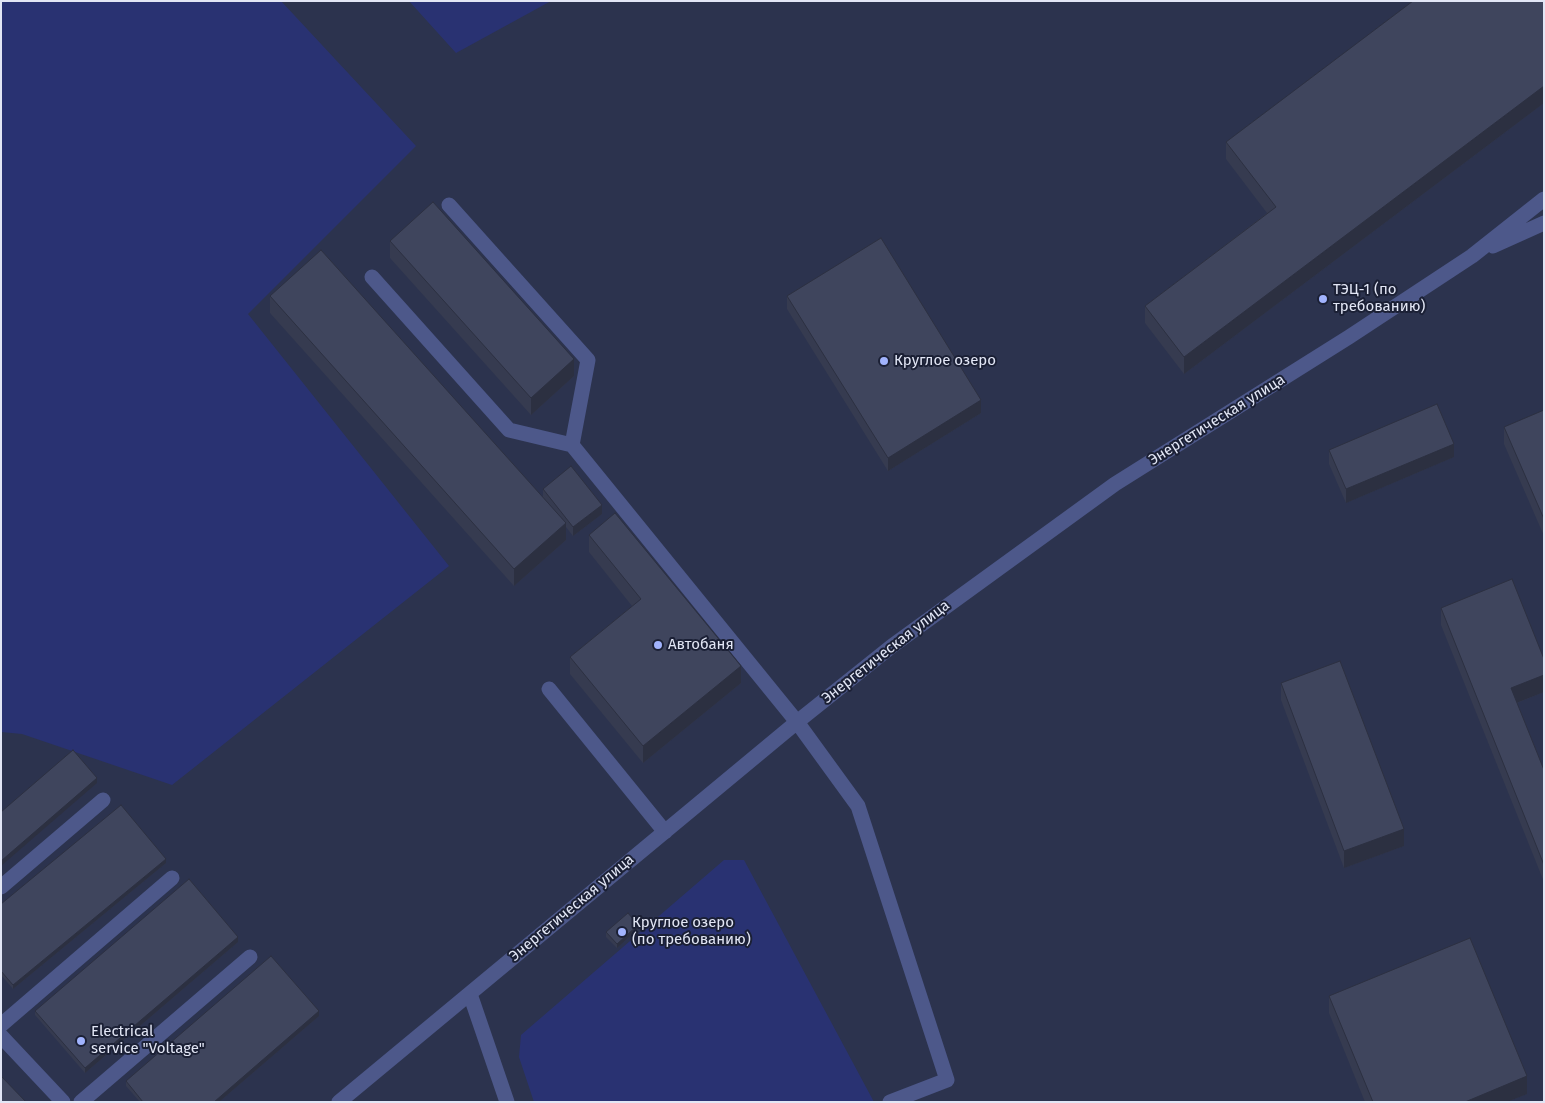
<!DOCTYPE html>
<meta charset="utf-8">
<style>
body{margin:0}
#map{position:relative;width:1545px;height:1103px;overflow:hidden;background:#242a40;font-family:"Fira Sans",sans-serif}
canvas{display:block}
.frame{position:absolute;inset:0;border:2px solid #e2e6f5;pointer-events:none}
</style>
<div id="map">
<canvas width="1545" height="1103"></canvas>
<div class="frame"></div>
</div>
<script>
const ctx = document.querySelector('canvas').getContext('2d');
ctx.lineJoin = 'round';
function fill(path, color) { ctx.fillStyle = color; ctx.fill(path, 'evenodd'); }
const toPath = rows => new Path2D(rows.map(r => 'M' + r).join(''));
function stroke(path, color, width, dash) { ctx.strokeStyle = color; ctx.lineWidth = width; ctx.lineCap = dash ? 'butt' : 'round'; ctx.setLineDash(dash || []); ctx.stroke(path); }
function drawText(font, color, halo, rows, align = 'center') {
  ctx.font = font + ' "Fira Sans",sans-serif'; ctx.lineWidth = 4; ctx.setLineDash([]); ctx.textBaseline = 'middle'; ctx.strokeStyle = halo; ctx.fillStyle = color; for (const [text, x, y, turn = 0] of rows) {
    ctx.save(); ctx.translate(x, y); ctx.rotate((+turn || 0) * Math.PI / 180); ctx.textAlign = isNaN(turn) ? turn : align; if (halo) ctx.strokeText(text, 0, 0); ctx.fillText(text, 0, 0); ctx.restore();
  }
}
const built = toPath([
 [1,1,1544,1,1544,1102,1,1102]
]);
const green = toPath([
 [1,1,281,1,416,146,248,314,449,566,172,785,22,734,1,732],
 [409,1,551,1,456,53],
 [724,860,744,860,874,1102,534,1102,519,1057,521,1035]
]);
const minor = toPath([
 [449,205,588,360,572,445,797,722,858,806,947,1080,890,1102],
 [1493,246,1544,223],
 [372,277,509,430,572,445],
 [549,689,665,832],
 [1,887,103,800],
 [470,994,507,1102],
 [1,1025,172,878],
 [1,1036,63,1102],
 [81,1102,250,957],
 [339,1102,797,722,892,646,1115,484,1349,337,1472,256,1544,199]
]);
const wall = toPath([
 [1544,1,1544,103,1184,374,1145,323,1145,306,1267,213,1226,159,1226,142],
 [390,241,574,376,531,415,390,258],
 [270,296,543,497,543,489,602,514,573,536,566,527,566,540,514,586,270,313],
 [787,296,981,413,888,471,787,309],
 [1544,410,1544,536,1504,444,1504,427],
 [1329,450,1454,457,1346,503,1329,464],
 [589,535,741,683,643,763,570,674,570,657,632,606,589,552],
 [1441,608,1544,692,1517,703,1544,770,1544,882,1441,625],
 [1281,683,1404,846,1344,868,1281,700],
 [166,863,13,989,1,975,1,904],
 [638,929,617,948,606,937,606,932],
 [238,942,85,1073,35,1015,35,1011],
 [1329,996,1527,1094,1507,1102,1365,1102,1329,1013],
 [319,1016,219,1102,140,1102,126,1086,126,1081]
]);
const shadedWall = toPath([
 [1544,86,1544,103,1184,374,1184,357],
 [574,359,574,376,531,415,531,398],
 [981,400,981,413,888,471,888,458],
 [1454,444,1454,457,1346,503,1346,489],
 [602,505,602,514,573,536,573,527],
 [566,523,566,540,514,586,514,569],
 [741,666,741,683,643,763,643,746],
 [1544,675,1544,692,1511,705,1511,688],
 [97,778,97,783,1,866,1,861],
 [1404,829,1404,846,1344,868,1344,851],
 [166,859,166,863,13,989,13,985],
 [638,925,638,929,617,948,617,944],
 [238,937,238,942,85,1073,85,1068],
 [319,1011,319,1016,219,1102,214,1102],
 [1527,1076,1527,1094,1507,1102,1465,1102]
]);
const building = toPath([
 [1413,1,1544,1,1544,86,1184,357,1145,306,1276,207,1226,142,1413,1],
 [433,202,574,359,531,398,390,241,433,202],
 [881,238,981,400,888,458,787,296,881,238],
 [321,250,566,523,514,569,270,296,321,250],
 [1437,404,1454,444,1346,489,1329,450,1437,404],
 [1544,410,1544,519,1504,427,1544,410],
 [571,466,602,505,573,527,543,489,571,466],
 [615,513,741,666,643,746,570,657,641,599,589,535,615,513],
 [1512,579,1544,659,1544,675,1511,688,1544,770,1544,865,1441,608,1512,579],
 [1340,661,1404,829,1344,851,1281,683,1340,661],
 [73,750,97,778,1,861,1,812,73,750],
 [121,805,166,859,13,985,1,971,1,904,121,805],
 [189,879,238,937,85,1068,35,1011,189,879],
 [628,913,638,925,617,944,606,932,628,913],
 [1470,938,1527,1076,1465,1102,1373,1102,1329,996,1470,938],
 [271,956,319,1011,214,1102,143,1102,126,1081,271,956],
 [1,1076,26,1102,1,1102,1,1076]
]);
const markers = [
 [1323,299,5,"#a1b3fd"],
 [884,361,5,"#a1b3fd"],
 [658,645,5,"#a1b3fd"],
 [622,932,5,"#a1b3fd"],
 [81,1041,5,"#a1b3fd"]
];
const poiNames = [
 ["ТЭЦ-1 (по",1333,290],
 ["требованию)",1333,307],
 ["Круглое озеро",894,361],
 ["Автобаня",668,645],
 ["Круглое озеро",632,923],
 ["(по требованию)",632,940],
 ["Electrical",91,1032],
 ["service \"Voltage\"",91,1049]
];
const streetNames = [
 ["Энергетическая улица",1217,420,-32],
 ["Энергетическая улица",886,652,-38],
 ["Энергетическая улица",572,908,-40]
];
fill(built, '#2c334e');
fill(green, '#293272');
stroke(minor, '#4d588a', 15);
fill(wall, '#363b50');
fill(shadedWall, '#2c3041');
fill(building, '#3f455d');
stroke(building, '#2c3041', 1);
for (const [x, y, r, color] of markers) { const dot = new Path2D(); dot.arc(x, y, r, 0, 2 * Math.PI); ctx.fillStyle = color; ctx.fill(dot); stroke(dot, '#1b2035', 2); }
drawText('15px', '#e2e6f5', '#1b2035', poiNames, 'left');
drawText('15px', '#e2e6f5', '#1b2035', streetNames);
</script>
